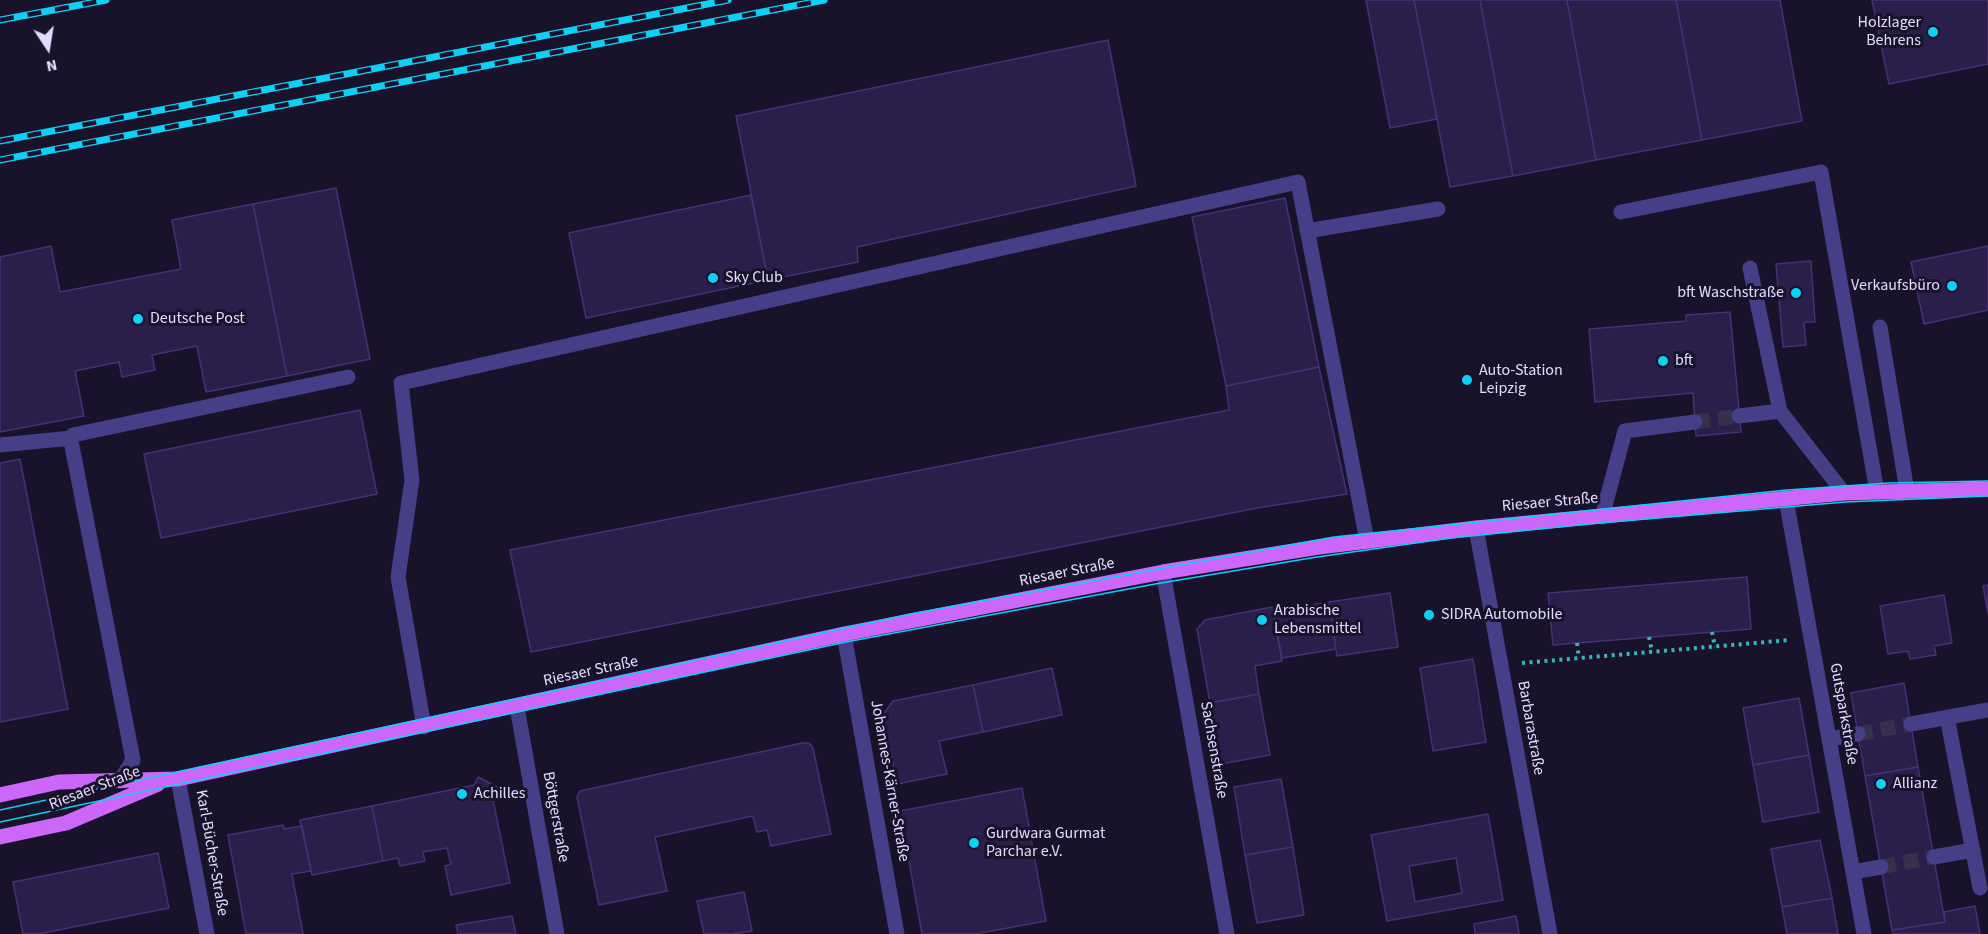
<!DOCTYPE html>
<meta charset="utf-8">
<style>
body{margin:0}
#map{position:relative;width:1988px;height:934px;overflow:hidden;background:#18122a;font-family:"Source Sans 3",sans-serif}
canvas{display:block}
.north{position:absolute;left:18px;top:18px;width:60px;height:60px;-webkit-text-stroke:4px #18122a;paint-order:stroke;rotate:168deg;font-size:16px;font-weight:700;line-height:24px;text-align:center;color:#e2dcfe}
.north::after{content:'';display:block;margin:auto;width:21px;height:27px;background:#e2dcfe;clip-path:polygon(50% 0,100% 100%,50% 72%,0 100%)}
</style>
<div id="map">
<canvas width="1988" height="934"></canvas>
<div class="north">N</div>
</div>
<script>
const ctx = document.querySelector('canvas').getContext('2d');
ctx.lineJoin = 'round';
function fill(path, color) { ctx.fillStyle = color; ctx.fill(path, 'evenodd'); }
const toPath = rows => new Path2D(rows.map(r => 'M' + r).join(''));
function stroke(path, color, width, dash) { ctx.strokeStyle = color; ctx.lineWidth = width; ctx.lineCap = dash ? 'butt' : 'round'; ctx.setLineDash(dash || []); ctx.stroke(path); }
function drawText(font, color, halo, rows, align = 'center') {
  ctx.font = font + ' "Source Sans 3",sans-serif'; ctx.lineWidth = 6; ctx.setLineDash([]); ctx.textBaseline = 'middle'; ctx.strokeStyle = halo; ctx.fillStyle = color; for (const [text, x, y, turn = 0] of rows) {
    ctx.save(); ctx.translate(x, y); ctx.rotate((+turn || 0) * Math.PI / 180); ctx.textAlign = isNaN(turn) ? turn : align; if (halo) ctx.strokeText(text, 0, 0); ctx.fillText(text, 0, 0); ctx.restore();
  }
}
const building = toPath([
 [1366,0,1414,0,1437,119,1390,128,1366,0],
 [1414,0,1480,0,1513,176,1450,187,1414,0],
 [1480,0,1567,0,1596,160,1513,176,1480,0],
 [1567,0,1676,0,1702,140,1596,160,1567,0],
 [1676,0,1780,0,1802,121,1702,140,1676,0],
 [1872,0,1988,0,1988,64,1889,84,1872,0],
 [1108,40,1136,186,857,247,858,262,768,280,736,116,1108,40],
 [336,188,370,359,287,376,253,204,336,188],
 [751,195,768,280,586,318,569,233,751,195],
 [1285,198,1319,367,1226,386,1192,217,1285,198],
 [253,204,287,376,206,392,197,346,152,355,155,370,122,377,119,362,75,371,84,416,0,432,0,257,51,246,60,292,181,269,172,220,253,204],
 [1988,246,1988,310,1924,324,1911,262,1988,246],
 [1811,261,1815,322,1804,322,1806,345,1783,347,1776,264,1811,261],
 [1730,312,1741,432,1696,436,1693,393,1595,402,1589,329,1686,321,1686,315,1730,312],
 [1319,367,1347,494,1257,508,531,652,510,550,1229,410,1226,386,1319,367],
 [360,410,377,494,161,538,144,454,360,410],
 [20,459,68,709,0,722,0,463,20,459],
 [1747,577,1751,629,1553,645,1548,593,1747,577],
 [1988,585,1988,613,1983,586,1988,585],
 [1390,593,1398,647,1337,656,1329,602,1390,593],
 [1944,595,1952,643,1934,646,1936,655,1910,659,1908,651,1888,654,1880,606,1944,595],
 [1329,602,1336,649,1282,658,1273,611,1329,602],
 [1272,607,1282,661,1255,666,1259,694,1210,703,1197,629,1205,620,1272,607],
 [1473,659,1486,742,1433,751,1420,668,1473,659],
 [1052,668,1062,715,983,732,973,685,1052,668],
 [1904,683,1918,767,1865,776,1851,693,1904,683],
 [973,685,983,732,939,741,947,774,897,784,883,715,893,701,973,685],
 [1259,694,1270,755,1221,764,1210,703,1259,694],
 [1799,698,1809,755,1753,765,1743,708,1799,698],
 [802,743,809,743,813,748,831,834,771,846,767,830,757,832,753,816,655,837,667,891,599,905,577,797,580,791,802,743],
 [1809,755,1819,812,1763,822,1753,765,1809,755],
 [1918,767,1945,922,1892,930,1865,776,1918,767],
 [478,777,497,787,492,795,510,883,451,895,445,866,451,864,447,848,423,852,425,861,400,866,398,858,383,861,372,806,474,785,478,777],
 [1281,779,1293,847,1245,855,1234,787,1281,779],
 [1022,788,1046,921,975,934,922,934,900,811,1022,788],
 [372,806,383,861,312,875,300,820,372,806],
 [1488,814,1503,900,1387,921,1371,835,1488,814],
 [1456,858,1462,893,1415,902,1409,866,1456,858],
 [283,825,284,829,302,826,311,871,292,874,303,934,246,934,228,835,283,825],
 [1820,840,1832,898,1782,907,1771,849,1820,840],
 [1293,847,1304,915,1257,923,1245,855,1293,847],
 [158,853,169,908,38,934,23,934,13,882,158,853],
 [744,892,752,931,733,934,704,934,697,901,744,892],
 [1832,898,1838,934,1787,934,1782,907,1832,898],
 [1975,906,1980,934,1893,934,1892,930,1945,922,1944,912,1975,906],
 [512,916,516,934,458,934,456,925,512,916],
 [1516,916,1519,934,1475,934,1474,924,1516,916]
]);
const minorTunnel = toPath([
 [1695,422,1739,416],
 [1858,734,1911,724],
 [1881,867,1934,857]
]);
const path = toPath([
 [1712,632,1715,647],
 [1649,637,1652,652],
 [1577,643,1579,658],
 [1522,663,1790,640]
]);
const minor = toPath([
 [1621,212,1821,172,1877,492],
 [1307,231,1438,209],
 [1750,268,1780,411],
 [1880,327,1907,491],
 [1739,416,1780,411,1844,493],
 [0,445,72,438],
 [1786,499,1864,934],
 [1602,517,1625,431,1695,422],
 [1476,528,1550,934],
 [1163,572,1227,934],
 [844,634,897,934],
 [517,707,557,934],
 [1947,717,1980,888],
 [1911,724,1988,710],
 [424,727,398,577,412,480,401,383,1298,182,1367,541],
 [1829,739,1858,734],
 [178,779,207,934],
 [120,781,133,760,71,441,73,435,348,377],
 [1934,857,1973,850],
 [1853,872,1881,867]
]);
const major = toPath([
 [0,795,59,782,178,779,844,634,1163,572,1319,547,1476,528,1844,493,1988,489],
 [0,837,66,823,158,784]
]);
const tram = toPath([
 [0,810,910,614,1334,537,1787,490,1888,483,1988,481],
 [0,822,846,642,1155,584,1317,557,1451,538,1588,524,1845,502,1988,496]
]);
const rail = toPath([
 [0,20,106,0],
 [0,141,728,0],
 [0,160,824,0]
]);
const markers = [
 [1933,32,6,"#0ed0f7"],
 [713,278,6,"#0ed0f7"],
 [1952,286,6,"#0ed0f7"],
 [1796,293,6,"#0ed0f7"],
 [138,319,6,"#0ed0f7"],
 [1663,361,6,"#0ed0f7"],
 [1467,380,6,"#0ed0f7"],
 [1429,615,6,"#0ed0f7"],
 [1262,620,6,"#0ed0f7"],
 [1881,784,6,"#0ed0f7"],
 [462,794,6,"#0ed0f7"],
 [974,843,6,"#0ed0f7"]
];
const poiNames = [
 ["Holzlager",1921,23,"right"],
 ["Behrens",1921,41,"right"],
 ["Sky Club",725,278],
 ["Verkaufsbüro",1940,286,"right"],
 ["bft Waschstraße",1784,293,"right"],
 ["Deutsche Post",150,319],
 ["bft",1675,361],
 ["Auto-Station",1479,371],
 ["Leipzig",1479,389],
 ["Arabische",1274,611],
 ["Lebensmittel",1274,629],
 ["SIDRA Automobile",1441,615],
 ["Allianz",1893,784],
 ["Achilles",474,794],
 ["Gurdwara Gurmat",986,834],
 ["Parchar e.V.",986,852]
];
const streetNames = [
 ["Riesaer Straße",1550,503,-5],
 ["Riesaer Straße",1067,573,-11],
 ["Riesaer Straße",591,672,-12],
 ["Gutsparkstraße",1843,714,80],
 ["Barbarastraße",1530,728,80],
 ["Sachsenstraße",1213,750,80],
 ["Johannes-Kärner-Straße",889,781,80],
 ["Riesaer Straße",95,789,-21],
 ["Böttgerstraße",555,817,80],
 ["Karl-Bücher-Straße",211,853,80]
];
fill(building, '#2a1e4b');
stroke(building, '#443176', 1.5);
stroke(minorTunnel, '#36304a', 15, [15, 8]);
stroke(path, '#35b8b9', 4, [3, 4.5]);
stroke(minor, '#463e87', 15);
stroke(major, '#cd67fa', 15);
stroke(tram, '#0ed0f7', 1.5);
stroke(rail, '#0ed0f7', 7);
stroke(rail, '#18122a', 4.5, [14]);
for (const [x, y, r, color] of markers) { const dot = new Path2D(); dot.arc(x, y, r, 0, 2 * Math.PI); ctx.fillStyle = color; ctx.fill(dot); stroke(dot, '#18122a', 2); }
drawText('16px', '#e2dcfe', '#18122a', poiNames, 'left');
drawText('16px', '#e2dcfe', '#18122a', streetNames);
</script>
